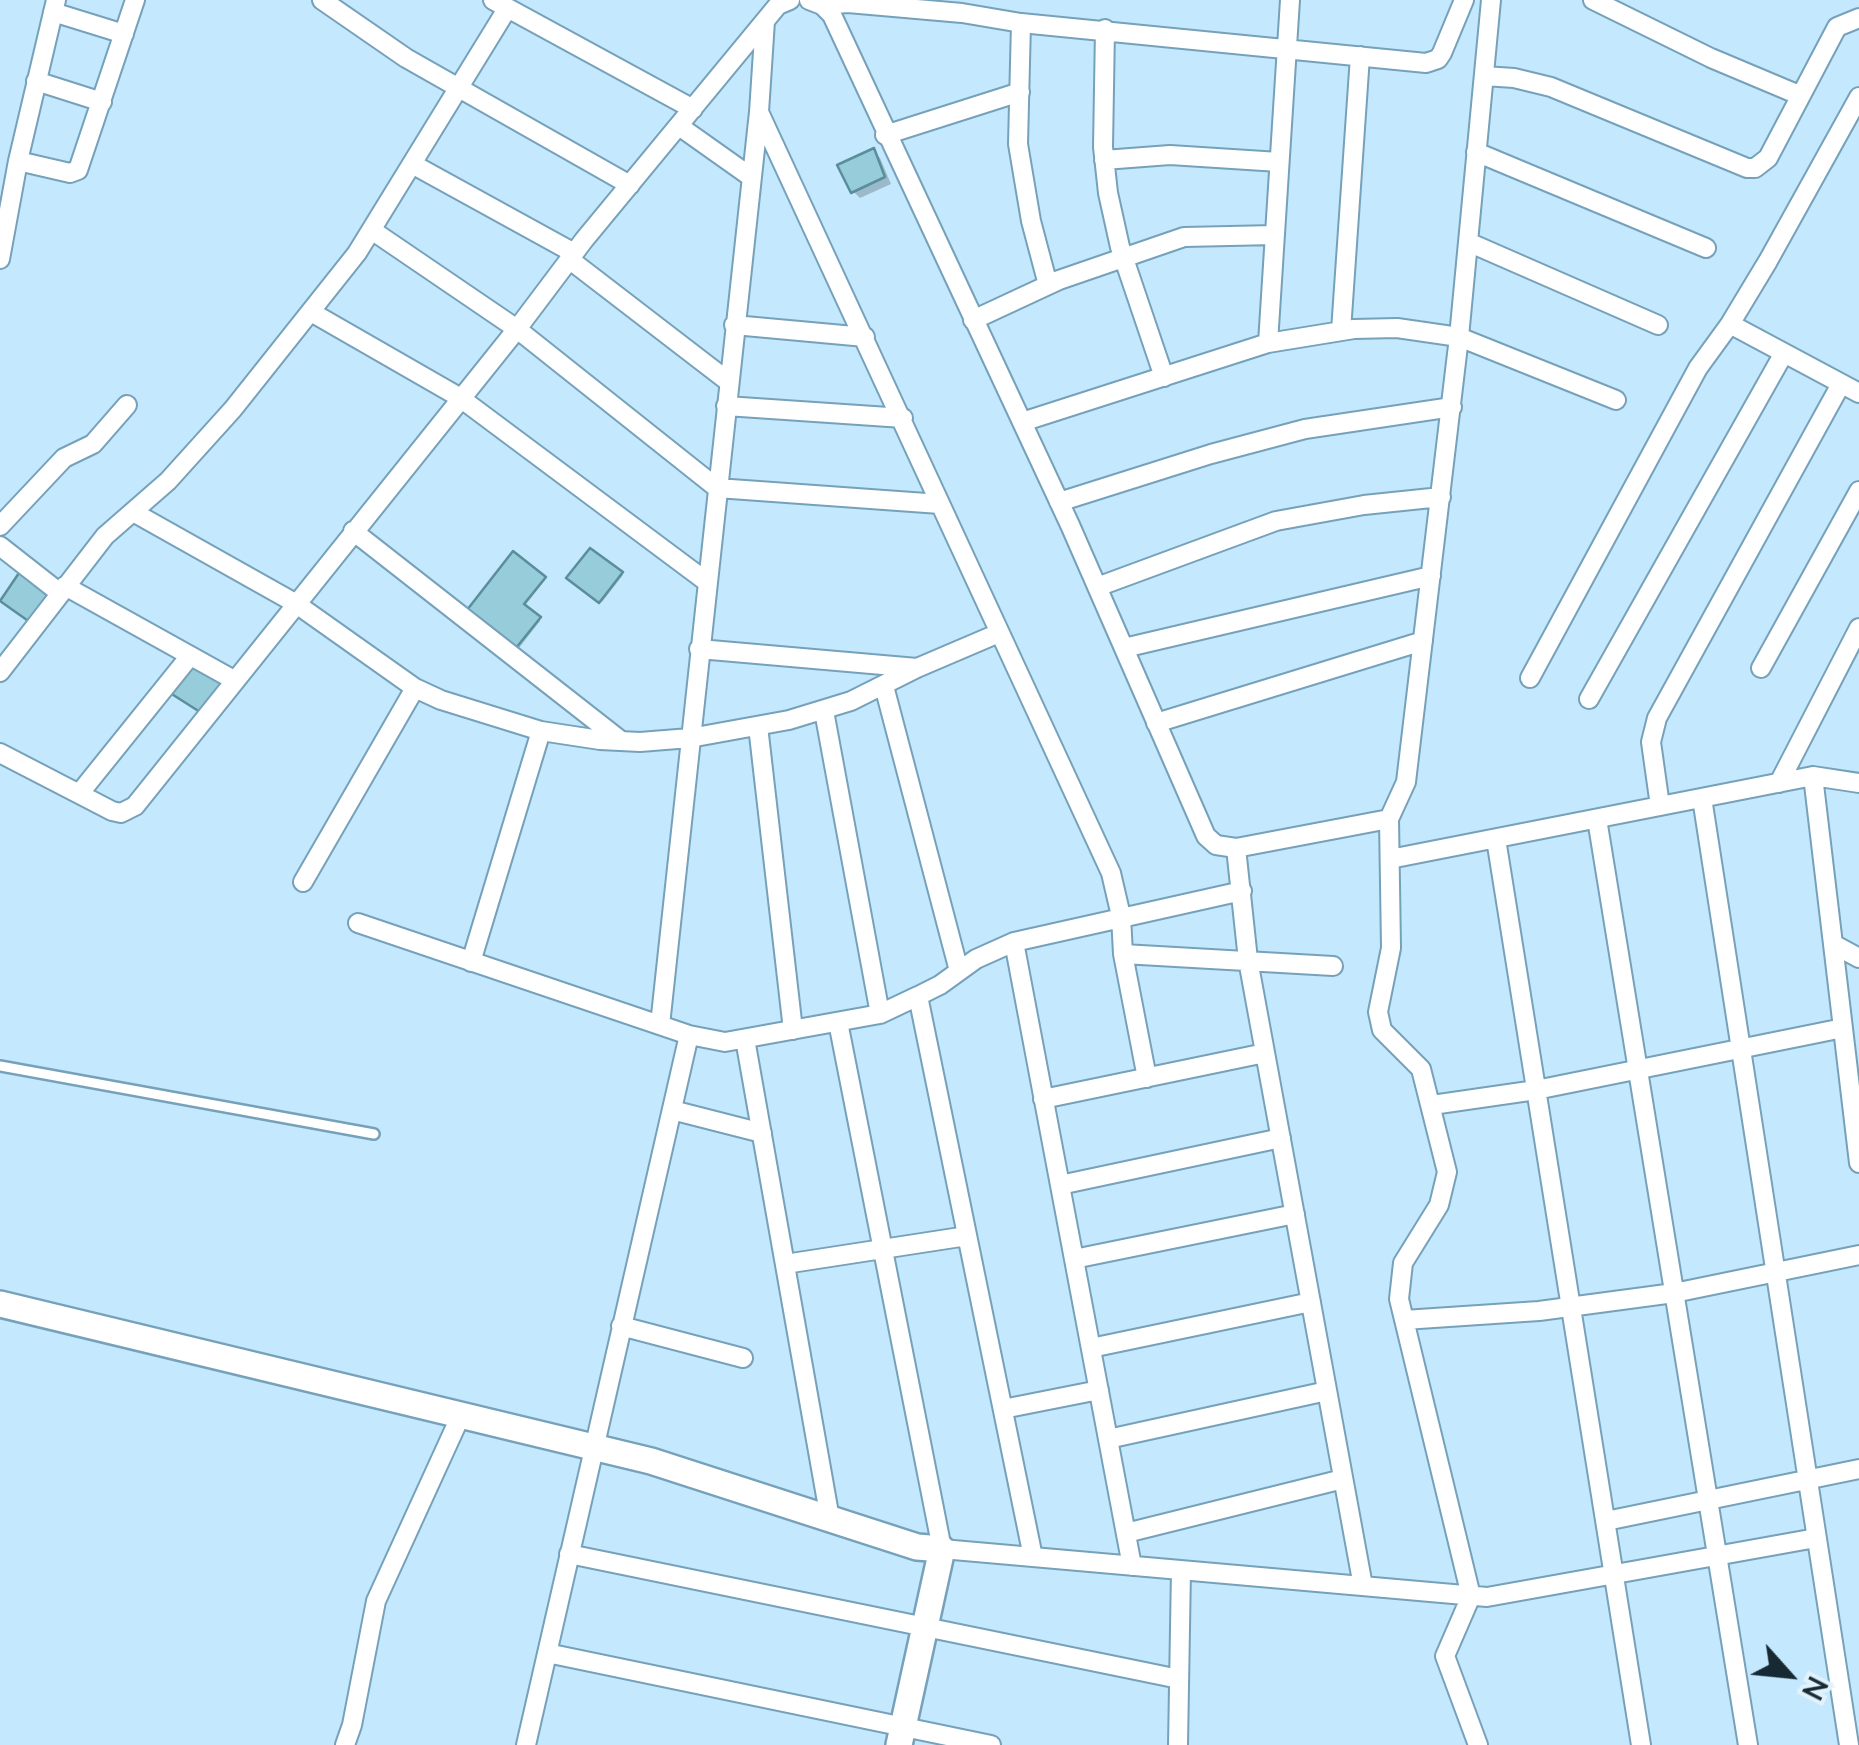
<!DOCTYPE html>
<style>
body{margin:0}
#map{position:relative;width:1859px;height:1745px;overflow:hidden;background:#c4e8fd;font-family:Lato,sans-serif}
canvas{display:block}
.north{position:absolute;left:1739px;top:1625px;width:100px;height:100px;-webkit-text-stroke:8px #e1f2fd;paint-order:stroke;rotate:117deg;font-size:28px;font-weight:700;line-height:40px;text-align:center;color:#172932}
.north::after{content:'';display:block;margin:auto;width:35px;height:45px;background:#172932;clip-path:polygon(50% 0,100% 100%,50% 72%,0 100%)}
</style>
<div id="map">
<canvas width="1859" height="1745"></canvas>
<div class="north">N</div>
</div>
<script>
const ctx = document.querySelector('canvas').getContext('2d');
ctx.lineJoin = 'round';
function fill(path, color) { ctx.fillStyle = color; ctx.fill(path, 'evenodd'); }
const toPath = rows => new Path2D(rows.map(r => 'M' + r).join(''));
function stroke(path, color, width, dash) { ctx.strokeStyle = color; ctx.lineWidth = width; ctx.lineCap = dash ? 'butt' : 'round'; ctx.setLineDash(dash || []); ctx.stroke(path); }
const shadow = toPath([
 [873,151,880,158,891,184,860,198,853,191],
 [591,551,623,575,602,602,570,578],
 [514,555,545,580,524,607,540,621,519,648,471,610]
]);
const building = toPath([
 [874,148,885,177,851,193,837,165,874,148],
 [590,548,623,572,599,603,566,578,590,548],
 [513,551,546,577,524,604,541,617,516,648,467,610,513,551],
 [21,570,56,595,34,625,0,601,21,570],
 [189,658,224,680,200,712,167,691,189,658]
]);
const lane = toPath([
 [0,1066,374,1134]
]);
const street = toPath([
 [322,0,406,58,630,185],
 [493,0,693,109],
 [809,0,822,5,832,15,1070,525,1206,836,1216,845,1236,848,1389,819],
 [1593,0,1711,58,1799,95],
 [822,5,848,3,962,13,1021,23,1426,63,1438,59,1442,53,1464,0],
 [53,12,124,34],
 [1021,23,1018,144,1031,221,1048,285],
 [1105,29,1103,147,1108,193,1120,247,1164,377],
 [1484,76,1514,78,1551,87,1747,168,1755,168,1768,158,1837,27,1859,18],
 [36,81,102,102],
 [759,112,1111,873,1121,916,1123,954,1147,1078],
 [679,126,751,177],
 [885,135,1020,92],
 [1476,152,1706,248],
 [1104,160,1170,155,1279,162],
 [18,161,70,173,78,170,135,0],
 [414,165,574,253],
 [373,231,517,329,717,488,940,504],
 [1468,242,1658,325],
 [0,259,18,161,56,0],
 [569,259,729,382],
 [311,312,459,397,707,582],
 [973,320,1059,280,1184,237,1275,235],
 [1730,324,1859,393],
 [734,325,865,337],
 [1341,331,1360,56],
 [1268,343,1290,0],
 [726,406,903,418],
 [1022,422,1268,343,1354,329,1397,328,1459,337,1616,400],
 [1059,502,1211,454,1305,429,1452,407],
 [133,512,295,603,415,688,441,700,541,731,600,740,640,742,690,738,789,720,851,701,917,668,999,633],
 [0,526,64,458,93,444,127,405],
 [353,531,620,740],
 [0,546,60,593],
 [65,586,234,680],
 [1097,587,1276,521,1364,505,1441,497],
 [1124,648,1431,576],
 [699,649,917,668],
 [1761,668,1859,491],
 [0,672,105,536,168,481,233,409,357,253,507,9],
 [1530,678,1698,368,1730,324,1768,261,1859,97],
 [884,686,959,971],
 [1589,699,1784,353],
 [824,711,880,1014],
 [1156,723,1423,641],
 [758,726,793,1030],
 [0,753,112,811,121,813,135,806,517,329,584,240,778,5,790,0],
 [1813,776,1859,1163],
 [1779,783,1859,628],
 [79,794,190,656],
 [1702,798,1849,1745],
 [1660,806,1651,742,1657,718,1841,384],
 [1597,819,1748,1745],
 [1496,839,1641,1745],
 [1236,848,1248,960,1363,1586],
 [1390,859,1813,776,1859,783],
 [303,882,415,688],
 [358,923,689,1035,725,1042,880,1014,918,996,1033,1557],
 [1014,942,1132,1566],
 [1833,944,1859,958],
 [1123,954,1333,966],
 [471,962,541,731],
 [918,996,940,985,976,959,1014,942,1242,891],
 [838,1022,942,1549,1487,1597,1816,1538],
 [660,1025,759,112,765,21],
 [745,1039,830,1519],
 [1043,1099,1265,1053],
 [1432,1105,1536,1090,1843,1028],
 [672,1110,762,1133],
 [1060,1185,1281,1138],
 [1074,1259,1295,1214],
 [785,1264,967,1236],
 [1404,1320,1539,1311,1674,1293,1859,1255],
 [621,1326,743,1358],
 [1091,1348,1311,1302],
 [1003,1409,1099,1390],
 [1108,1439,1327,1391],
 [1606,1521,1859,1469],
 [1126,1533,1343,1479],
 [569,1554,1179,1679],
 [547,1653,991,1745],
 [345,1745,352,1725,376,1601,461,1415],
 [526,1745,689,1035],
 [1178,1745,1181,1570],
 [1478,1745,1445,1656,1471,1596,1399,1299,1403,1263,1439,1205,1447,1172,1421,1069,1382,1030,1378,1012,1391,948,1389,819,1406,782,1459,337,1491,0]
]);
const secondary = toPath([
 [0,1304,651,1461,917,1547,942,1549,899,1745]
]);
fill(shadow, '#0003');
fill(building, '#97cdda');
stroke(building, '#598e9a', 2.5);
stroke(lane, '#76a1ba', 14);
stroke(street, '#76a1ba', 22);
stroke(secondary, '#76a1ba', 30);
stroke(lane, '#fff', 9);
stroke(street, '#fff', 18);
stroke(secondary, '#fff', 25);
</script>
